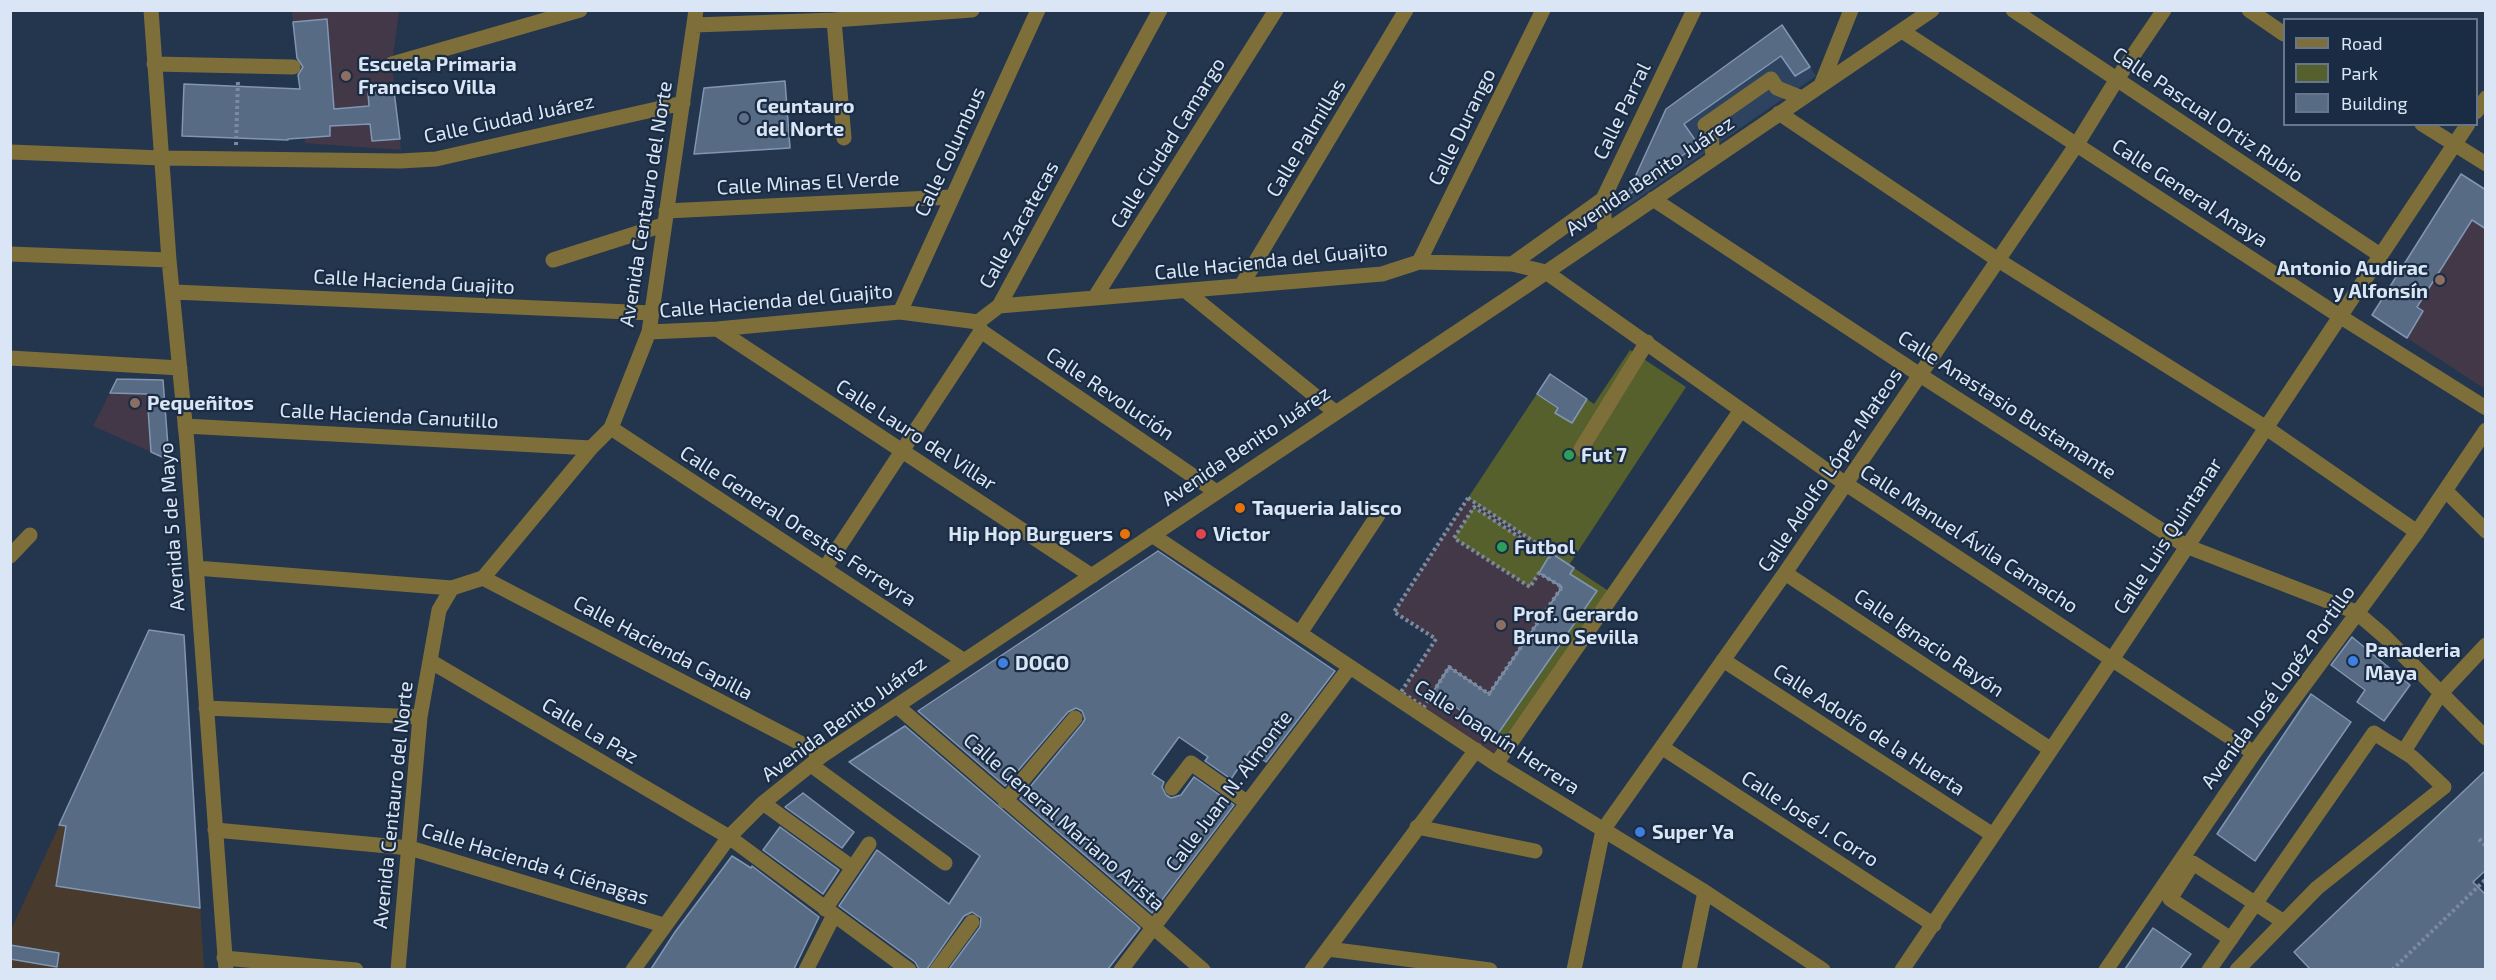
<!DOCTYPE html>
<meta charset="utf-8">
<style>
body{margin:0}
#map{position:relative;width:2496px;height:980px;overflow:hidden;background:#24364e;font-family:"Exo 2",sans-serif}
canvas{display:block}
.frame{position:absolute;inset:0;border:12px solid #dae6f5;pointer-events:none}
.legend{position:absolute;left:2283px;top:18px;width:195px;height:108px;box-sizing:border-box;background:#1a2c43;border:2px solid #67768a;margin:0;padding:8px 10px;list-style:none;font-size:18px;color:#dae6f5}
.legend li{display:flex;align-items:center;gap:12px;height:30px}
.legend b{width:30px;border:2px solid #67768a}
</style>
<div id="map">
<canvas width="2496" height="980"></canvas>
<div class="frame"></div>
<ul class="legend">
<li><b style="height:8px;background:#7e6f3a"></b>Road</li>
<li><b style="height:16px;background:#56602d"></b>Park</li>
<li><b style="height:16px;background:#576b85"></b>Building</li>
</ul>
</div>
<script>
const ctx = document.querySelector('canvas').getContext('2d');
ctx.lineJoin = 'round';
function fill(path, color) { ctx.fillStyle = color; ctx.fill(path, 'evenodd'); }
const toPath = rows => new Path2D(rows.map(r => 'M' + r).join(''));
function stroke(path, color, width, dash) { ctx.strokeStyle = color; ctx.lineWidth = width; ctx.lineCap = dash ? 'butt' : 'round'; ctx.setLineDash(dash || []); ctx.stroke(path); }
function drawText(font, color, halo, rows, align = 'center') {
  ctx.font = font + ' "Exo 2",sans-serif'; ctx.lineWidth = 4.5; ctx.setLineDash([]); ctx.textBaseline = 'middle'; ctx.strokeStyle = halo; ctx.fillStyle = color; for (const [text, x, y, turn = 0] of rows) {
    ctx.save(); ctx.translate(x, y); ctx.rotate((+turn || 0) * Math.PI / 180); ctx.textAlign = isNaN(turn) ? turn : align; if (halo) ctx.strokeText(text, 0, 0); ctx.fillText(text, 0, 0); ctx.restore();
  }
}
const built = toPath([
 [1782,25,1816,76,1620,211,1666,109]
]);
const industrial = toPath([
 [149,630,184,635,204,969,11,970,11,930]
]);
const education = toPath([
 [292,11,399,11,392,64,401,150,305,143],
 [2461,174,2485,190,2485,389,2372,315],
 [117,379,163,380,169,460,93,426],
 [1468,498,1610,592,1497,756,1401,692,1436,639,1394,612]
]);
const green = toPath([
 [1630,350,1686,387,1569,565,1468,498,1550,374,1594,404],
 [1474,507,1549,557,1530,587,1454,538],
 [1574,568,1610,592,1507,741,1497,735,1596,591,1570,574]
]);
const building = toPath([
 [327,19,334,109,369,106,368,93,394,91,400,139,372,141,370,124,330,126,330,136,288,139,288,140,182,136,184,84,300,89,298,75,303,67,297,58,293,22,327,19],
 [1782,25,1810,67,1795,76,1781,56,1684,124,1698,144,1626,197,1666,109,1782,25],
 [785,81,790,148,694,154,704,88,785,81],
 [2461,174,2486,190,2486,229,2472,220,2417,307,2423,311,2407,338,2372,315,2461,174],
 [1550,374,1587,399,1572,423,1555,413,1558,408,1537,394,1550,374],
 [117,379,163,380,169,460,151,452,147,394,110,393,117,379],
 [1158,551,1335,671,1266,762,1250,751,1231,779,1205,761,1208,757,1179,737,1152,774,1164,782,1162,787,1166,795,1171,798,1181,795,1194,777,1234,805,1152,913,1020,799,1082,724,1085,719,1082,711,1076,708,1068,712,1005,786,918,711,1158,551],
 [1551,553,1574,568,1570,574,1597,591,1497,735,1433,692,1449,667,1489,694,1562,587,1539,573,1551,553],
 [149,630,184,635,200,908,56,886,66,826,59,825,149,630],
 [2352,637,2410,685,2384,721,2357,702,2365,690,2331,665,2352,637],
 [2311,694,2351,722,2255,861,2217,834,2311,694],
 [905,726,1140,928,1108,969,949,969,980,927,981,918,972,912,964,916,927,969,919,969,915,962,839,906,877,850,949,904,980,856,849,762,905,726],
 [2486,770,2486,870,2473,882,2486,895,2486,969,2310,969,2294,952,2486,770],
 [803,793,854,832,842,848,785,807,803,793],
 [780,827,839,870,823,894,763,850,780,827],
 [732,856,751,868,752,866,819,917,794,969,651,969,675,932,732,856],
 [2153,928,2191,954,2180,969,2125,969,2153,928],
 [10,945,59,953,57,967,10,959,10,945]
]);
const path = toPath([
 [236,145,238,80],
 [1468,498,1551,553,1549,557,1474,507,1454,538,1530,587,1539,573,1562,587,1489,694,1449,667,1424,707,1401,692,1436,639,1394,612,1468,498],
 [2479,839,2486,846],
 [2392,970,2486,879]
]);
const minor = toPath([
 [151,10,169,260,187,443,226,970],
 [2013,10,2380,255],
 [2249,10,2284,34],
 [834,20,844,138],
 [694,25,834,20,972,10],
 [1902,31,2341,317,2486,408],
 [154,64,293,67],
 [392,64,580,10],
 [1821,85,1851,10],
 [2476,112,2486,98],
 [1779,113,1998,260,2265,427,2417,532],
 [2422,124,2486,164],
 [10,152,162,158,400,161,436,159,683,103],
 [1713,158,1711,134,1705,125,1771,79,1777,88,1802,98],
 [1653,199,1920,375,2186,546,2356,612,2384,636,2486,738],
 [666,211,952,197],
 [1605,232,1603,199,1694,10],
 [10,254,169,260],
 [553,260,663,225],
 [1419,262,1543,10],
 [1512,264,1603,199],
 [1241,286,1406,10],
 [174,292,652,313],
 [1187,292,1335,412],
 [1095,297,1276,10],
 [999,306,1382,274,1419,262,1512,264,1546,272,1846,484,2254,753],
 [900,312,1038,10],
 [717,329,1092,576],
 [981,331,1215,491],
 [649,332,717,329,900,312,978,322],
 [10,358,180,368],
 [185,426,591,448],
 [611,428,963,660],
 [1581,449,1647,342],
 [2446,491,2486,531],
 [1152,535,1496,764,1705,892,1823,970],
 [10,556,30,535],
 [196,568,452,588,483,578,591,448,611,428,649,332,696,10],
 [825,568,981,331,978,322,999,306,1160,10],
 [1785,573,2050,749],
 [483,578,823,755],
 [1300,633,1378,515],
 [1723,660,1993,835],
 [430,661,729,837,909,970],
 [897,706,1203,970],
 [206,708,420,717],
 [1663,748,1934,925],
 [2404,751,2441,693,2486,645],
 [1496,764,1741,410],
 [811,765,945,863],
 [1172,788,1191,763,1242,799],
 [1005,801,1075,718],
 [763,803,853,868],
 [1417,827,1535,851],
 [215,830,410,848,663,925],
 [825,909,869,844],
 [2231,939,2170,899,2193,863,2284,922],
 [1328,949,1490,970],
 [224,958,356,970],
 [398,970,420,717,439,610,452,588],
 [633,970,729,837,763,803,823,755,1526,286,1932,10],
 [806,970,834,915],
 [937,970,972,922],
 [1121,970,1350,667],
 [1312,970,1476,750],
 [1574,970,1603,830,1785,573,2077,144,2117,79,2164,10],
 [1689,970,1705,892],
 [1902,970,2113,658,2468,124],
 [2106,970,2254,753,2417,532,2486,430],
 [2209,970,2374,733,2412,757,2444,787,2317,888,2237,970]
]);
const markers = [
 [346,76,6,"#8d6e63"],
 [744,118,6,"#5c6f8a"],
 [2440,280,6,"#8d6e63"],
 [135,403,6,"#8d6e63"],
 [1569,455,6,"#2e9e5b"],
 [1240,508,6,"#e8710a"],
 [1125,534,6,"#e8710a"],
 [1201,534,6,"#e0444e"],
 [1502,547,6,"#2e9e5b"],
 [1501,625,6,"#8d6e63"],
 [2353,661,6,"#3f7fe0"],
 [1003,663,6,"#3f7fe0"],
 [1640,832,6,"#3f7fe0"]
];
const poiNames = [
 ["Escuela Primaria",358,64],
 ["Francisco Villa",358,87],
 ["Ceuntauro",756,106],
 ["del Norte",756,129],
 ["Antonio Audirac",2428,268,"right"],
 ["y Alfonsín",2428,291,"right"],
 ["Pequeñitos",147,403],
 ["Fut 7",1581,455],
 ["Taqueria Jalisco",1252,508],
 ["Hip Hop Burguers",1113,534,"right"],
 ["Victor",1213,534],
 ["Futbol",1514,547],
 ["Prof. Gerardo",1513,614],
 ["Bruno Sevilla",1513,637],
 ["Panaderia",2365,650],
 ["Maya",2365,673],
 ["DOGO",1015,663],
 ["Super Ya",1652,832]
];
const streetNames = [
 ["Calle Parral",1622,111,-64],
 ["Calle Pascual Ortiz Rubio",2208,115,34],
 ["Calle Ciudad Juárez",509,119,-12],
 ["Calle Durango",1462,127,-64],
 ["Calle Palmillas",1306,138,-59],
 ["Calle Ciudad Camargo",1168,143,-58],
 ["Calle Columbus",950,152,-65],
 ["Avenida Benito Juárez",1650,176,-34],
 ["Calle Minas El Verde",808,183,-3],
 ["Calle General Anaya",2190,193,33],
 ["Avenida Centauro del Norte",646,204,-81],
 ["Calle Zacatecas",1019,225,-61],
 ["Calle Hacienda del Guajito",1271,261,-6],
 ["Calle Hacienda Guajito",414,282,3],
 ["Calle Hacienda del Guajito",776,301,-5],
 ["Calle Revolución",1110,394,34],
 ["Calle Anastasio Bustamante",2007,405,33],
 ["Calle Hacienda Canutillo",389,416,3],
 ["Calle Lauro del Villar",916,435,33],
 ["Avenida Benito Juárez",1246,446,-34],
 ["Calle Adolfo López Mateos",1830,470,-56],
 ["Calle General Orestes Ferreyra",798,526,33],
 ["Avenida 5 de Mayo",172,527,-94],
 ["Calle Luis Quintanar",2168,536,-57],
 ["Calle Manuel Ávila Camacho",1969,539,33],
 ["Calle Ignacio Rayón",1929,643,34],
 ["Calle Hacienda Capilla",663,648,28],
 ["Avenida José Lopéz Portillo",2278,687,-54],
 ["Avenida Benito Juárez",844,719,-36],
 ["Calle Adolfo de la Huerta",1869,730,33],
 ["Calle La Paz",590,731,31],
 ["Calle Joaquín Herrera",1497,737,33],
 ["Calle Juan N. Almonte",1229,791,-53],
 ["Avenida Centauro del Norte",393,805,-84],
 ["Calle José J. Corro",1810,819,33],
 ["Calle General Mariano Arista",1064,822,41],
 ["Calle Hacienda 4 Ciénagas",535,864,17]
];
fill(built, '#2d435f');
fill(industrial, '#483a2c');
fill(education, '#433848');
fill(green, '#56602d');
fill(building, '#576b85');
stroke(building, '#8096b2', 1.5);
stroke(path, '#7b8a9e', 4, [3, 3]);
stroke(minor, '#7e6f3a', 15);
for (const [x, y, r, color] of markers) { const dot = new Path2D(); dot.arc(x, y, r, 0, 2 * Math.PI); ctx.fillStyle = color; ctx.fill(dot); stroke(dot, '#1a2c43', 2); }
drawText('bold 20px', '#dae6f5', '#1a2c43', poiNames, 'left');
drawText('20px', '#dae6f5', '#1a2c43', streetNames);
</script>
